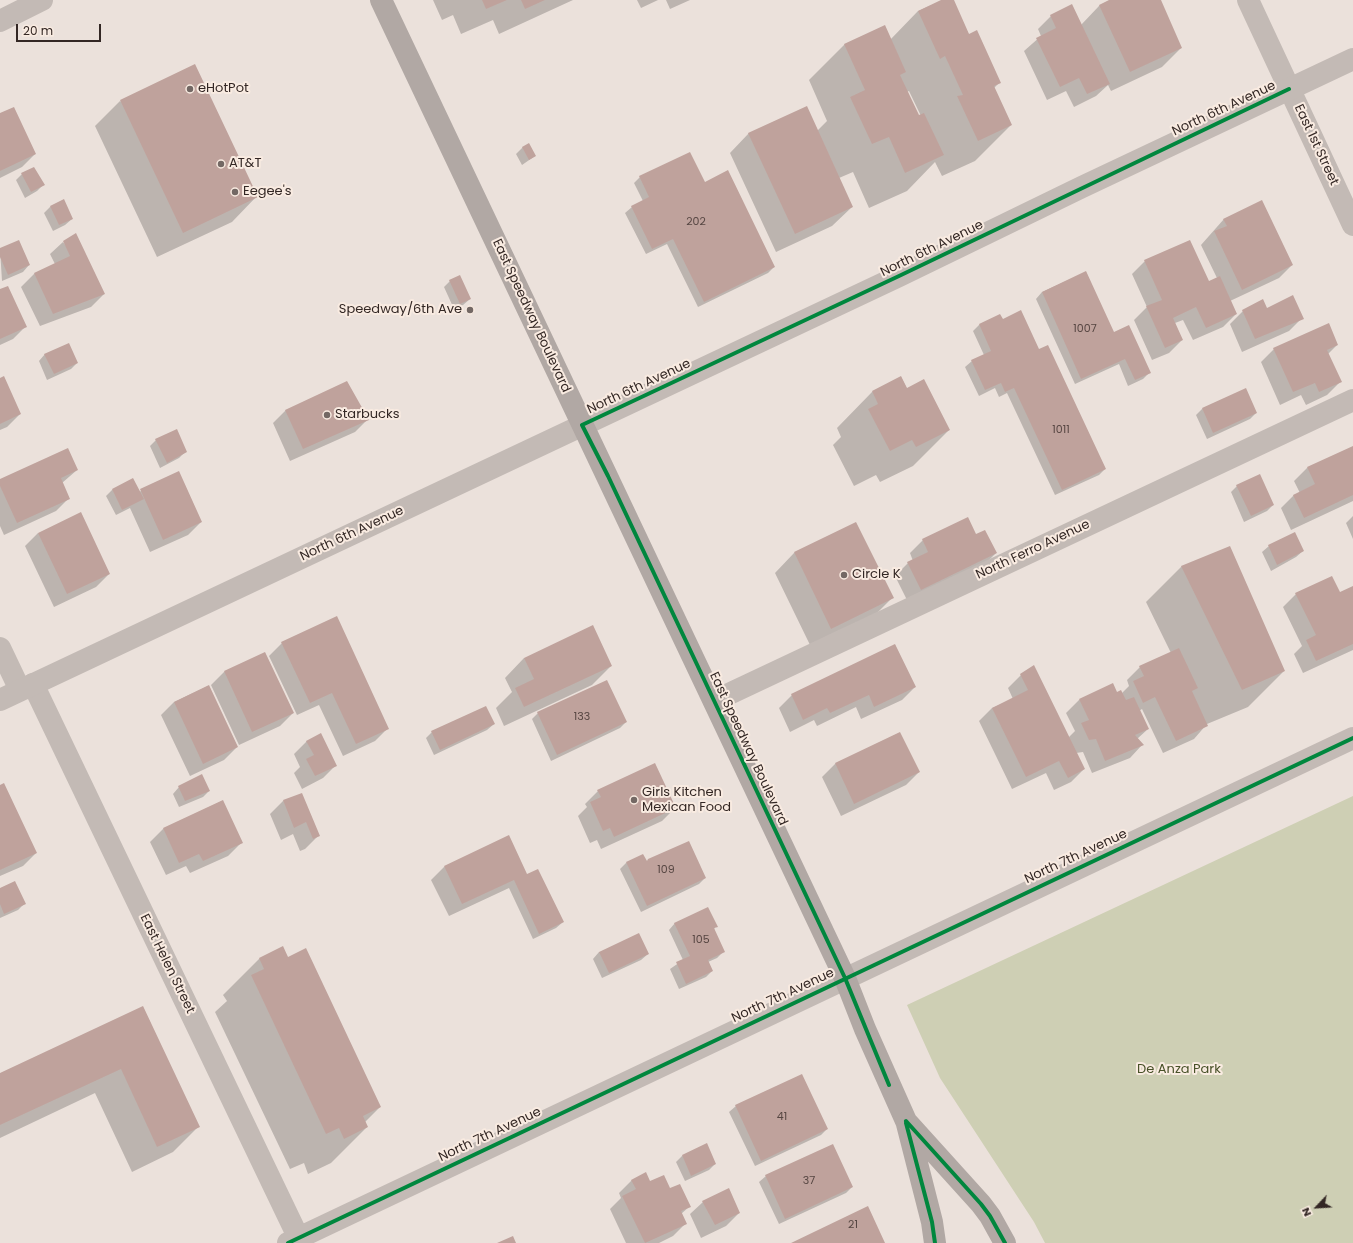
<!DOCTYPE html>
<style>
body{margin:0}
#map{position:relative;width:1353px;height:1243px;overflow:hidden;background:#ebe1db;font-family:Poppins,sans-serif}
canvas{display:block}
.north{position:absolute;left:1297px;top:1187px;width:40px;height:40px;-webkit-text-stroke:3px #f9ebe1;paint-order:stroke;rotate:245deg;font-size:11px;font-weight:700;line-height:16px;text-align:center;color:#332724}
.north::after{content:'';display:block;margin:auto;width:14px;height:18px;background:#332724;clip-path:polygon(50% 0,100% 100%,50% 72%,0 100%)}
.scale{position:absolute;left:16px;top:24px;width:85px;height:18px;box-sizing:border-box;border:2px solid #332724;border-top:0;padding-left:5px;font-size:12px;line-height:14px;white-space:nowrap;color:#332724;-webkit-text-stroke:3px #f9ebe1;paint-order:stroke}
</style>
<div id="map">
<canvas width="1353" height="1243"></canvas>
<div class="north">N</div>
<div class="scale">20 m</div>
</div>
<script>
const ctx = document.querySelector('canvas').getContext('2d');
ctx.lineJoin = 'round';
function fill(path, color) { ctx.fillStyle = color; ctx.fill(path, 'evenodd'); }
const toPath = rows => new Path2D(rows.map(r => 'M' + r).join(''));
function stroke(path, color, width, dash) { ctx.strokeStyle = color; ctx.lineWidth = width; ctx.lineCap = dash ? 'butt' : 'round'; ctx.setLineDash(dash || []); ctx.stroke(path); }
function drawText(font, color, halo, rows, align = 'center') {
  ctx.font = font + ' Poppins,sans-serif'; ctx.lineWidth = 4; ctx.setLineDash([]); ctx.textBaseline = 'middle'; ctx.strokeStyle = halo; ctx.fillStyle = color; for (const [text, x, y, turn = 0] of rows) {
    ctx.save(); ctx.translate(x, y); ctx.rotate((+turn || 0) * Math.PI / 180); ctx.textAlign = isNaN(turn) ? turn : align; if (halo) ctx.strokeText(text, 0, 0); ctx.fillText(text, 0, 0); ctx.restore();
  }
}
const green = toPath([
 [1353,796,1353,1243,1045,1243,1034,1222,940,1078,907,1005]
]);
const shadow = toPath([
 [433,0,573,0,499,34,493,20,461,34,453,15,442,20],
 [637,0,658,0,641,8],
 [666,0,690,0,670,9],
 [943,0,953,0,969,35,999,83,994,88,1011,125,975,161,942,176,935,162,907,191,869,208,853,172,839,178,852,207,832,226,776,252,730,153,749,133,817,131,827,121,809,80,845,44,890,40,918,11],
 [909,91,921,116,919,117,907,92],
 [1112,0,1160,0,1181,48,1162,67,1111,91,1108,85,1096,96,1074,107,1066,91,1047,100,1024,51,1041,36,1038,29,1051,16,1081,25,1099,6],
 [120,101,257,196,232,222,157,257,95,126],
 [0,114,35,154,22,167,0,178],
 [523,147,535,156,522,165,516,154],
 [22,174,43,185,37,191,25,198,16,180],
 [640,177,704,183,774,267,768,273,698,307,667,244,646,254,625,213,632,207,643,201,634,183],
 [63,201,72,219,65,225,53,231,44,213,50,207],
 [1224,219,1292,265,1279,278,1230,301,1236,314,1223,327,1193,340,1183,320,1175,323,1182,340,1169,353,1152,360,1134,320,1147,307,1132,274,1145,261,1208,282,1217,278,1201,245],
 [63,242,104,294,91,307,40,326,21,287,34,274,55,264,50,254],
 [0,249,29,265,23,272,2,281],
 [1086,272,1113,334,1149,373,1143,379,1128,386,1119,364,1075,384,1036,299,1042,292],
 [450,281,470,299,463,305,454,309,444,287],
 [0,290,26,326,13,339,0,345],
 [1266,309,1302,318,1289,331,1242,352,1230,324,1243,311],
 [1000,316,1002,320,1039,350,1105,469,1099,475,1055,495,1007,393,999,397,995,388,979,396,965,367,972,361,984,355,973,331,979,325],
 [1337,345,1328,354,1340,382,1327,395,1306,405,1301,395,1280,405,1261,362,1274,349],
 [45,354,77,363,71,369,47,380,39,361],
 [901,377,907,389,949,430,913,466,880,482,876,475,854,486,833,445,841,437,837,428,872,392],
 [0,379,20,414,7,427,0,430],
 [1245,390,1256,413,1250,419,1207,439,1196,415,1202,409],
 [286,410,368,419,355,432,290,461,273,423],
 [156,440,185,452,179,458,160,468,150,446],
 [1353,447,1353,501,1291,530,1281,508,1294,495,1300,493,1294,481,1307,468],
 [77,470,62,483,69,498,56,511,4,535,0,526,0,480],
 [178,473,201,522,188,535,150,552,130,508,116,515,106,496,112,490,133,479,139,492],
 [1237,486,1273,505,1267,511,1244,522,1231,492],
 [1353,516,1353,539,1346,523],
 [856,523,892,598,873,617,811,647,775,573,794,553],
 [38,533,109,574,96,587,54,607,25,546],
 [976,535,996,553,983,566,908,602,895,576,908,563,913,561,910,553,923,540],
 [1269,546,1303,551,1296,557,1271,571,1262,552],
 [1182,566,1284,671,1248,707,1207,724,1194,739,1163,753,1142,709,1139,711,1148,729,1137,739,1142,745,1130,758,1092,773,1083,752,1076,753,1084,769,1071,782,1054,790,1046,773,1012,789,979,721,992,708,1013,699,1008,688,1021,675,1068,738,1075,731,1066,713,1079,700,1122,693,1129,686,1127,680,1140,667,1171,653,1146,602],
 [1353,587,1353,650,1303,673,1294,654,1302,646,1283,607,1296,594,1340,593],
 [282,643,388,728,375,741,343,756,319,705,297,715,269,656],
 [895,645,915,687,902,700,861,719,856,707,817,726,814,720,790,732,779,708,792,695],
 [265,653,293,713,280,726,239,745,211,685,224,672],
 [524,658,611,666,592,685,504,726,496,708,512,692,505,678],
 [208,686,237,747,224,760,190,776,161,715,174,702],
 [538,713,626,722,620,728,551,761,532,719],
 [494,724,487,730,434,755,426,738,432,732],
 [899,733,919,772,906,785,841,816,822,777,835,764],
 [307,741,336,765,323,778,302,789,294,773,300,767,294,754],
 [0,786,36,853,23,866,0,876],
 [179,787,209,791,203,797,179,807,173,794],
 [598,791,675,808,662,821,601,849,597,840,590,843,578,816,587,807,585,804],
 [301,794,318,836,305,849,300,851,293,834,281,840,270,814,283,801],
 [222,801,241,843,228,856,190,873,186,866,166,875,150,842,163,829],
 [643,855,646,862,705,878,699,884,641,912,620,869,626,863],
 [444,867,526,875,563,922,556,928,533,939,509,888,449,916,431,880],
 [0,889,24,904,18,910,0,918],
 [675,923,716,926,714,929,723,952,717,958,708,962,712,971,706,977,679,989,670,969,683,960,669,930],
 [282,948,380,1107,365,1122,367,1127,331,1163,308,1174,304,1163,290,1169,215,1012,227,1001,223,995,259,959],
 [599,952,648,954,641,960,602,978,593,959],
 [143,1007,198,1127,173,1152,132,1172,95,1093,0,1138,0,1074],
 [736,1106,827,1129,821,1135,755,1166,729,1112],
 [706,1145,715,1164,709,1170,685,1181,676,1162,682,1156],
 [766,1176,852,1187,846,1193,779,1224,759,1182],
 [632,1180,650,1183,670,1189,690,1206,681,1214,686,1223,673,1236,659,1243,626,1243,610,1209,621,1198,619,1193],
 [703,1202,739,1213,726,1226,701,1238,690,1214]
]);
const building = toPath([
 [482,0,507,0,486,9],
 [521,0,545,0,525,9],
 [941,0,954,0,969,34,977,30,1001,83,994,86,1012,125,978,141,957,96,963,95,945,56,940,59,918,11],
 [1109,0,1161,0,1182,48,1130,72,1099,5],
 [1072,4,1110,84,1087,94,1079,78,1060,87,1036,38,1056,28,1050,15],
 [885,25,906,72,900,75,919,115,924,113,944,155,905,173,889,137,872,144,850,97,865,90,844,44],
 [195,64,258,197,183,233,120,100],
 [807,106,853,207,795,234,748,133],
 [14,107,36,154,0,171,0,113],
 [529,143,536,156,529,160,522,147],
 [690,152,705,182,728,170,775,267,704,302,673,239,652,249,631,206,649,197,639,176],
 [34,167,45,185,31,192,21,173],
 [64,199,73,219,59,225,50,206],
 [1262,200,1293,265,1242,290,1214,231,1227,226,1223,219],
 [76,233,105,294,53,314,34,273,70,256,63,241],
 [19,240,30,265,8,275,0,257,0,248],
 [1190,240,1209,281,1220,276,1237,314,1206,328,1196,307,1173,318,1183,340,1165,348,1146,306,1162,300,1144,260],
 [1086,271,1114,332,1129,325,1151,373,1135,380,1125,359,1081,379,1042,292],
 [460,275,471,299,460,304,449,280],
 [8,286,27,327,0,339,0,289],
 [1293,295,1304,319,1255,339,1242,310,1263,299,1267,308],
 [1021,310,1039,349,1048,345,1106,469,1062,490,1014,388,1005,392,1001,383,985,390,971,360,991,351,979,324,1000,314,1003,319],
 [1329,323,1338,345,1327,350,1342,382,1319,392,1315,383,1293,392,1273,348],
 [69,343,78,363,54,374,44,354],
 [4,376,21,414,0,424,0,378],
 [901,376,907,388,924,379,950,430,916,447,912,440,890,451,868,409,878,404,872,391],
 [347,381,369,420,303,449,285,410],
 [1246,388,1257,413,1213,433,1202,408],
 [177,429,187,452,167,463,155,439],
 [1353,446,1353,495,1304,518,1293,495,1315,484,1307,467],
 [68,448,78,470,61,478,70,499,17,523,0,486,0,479],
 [179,471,202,522,163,540,140,489],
 [1260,474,1274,505,1251,516,1236,485],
 [133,478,144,499,122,510,112,489],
 [81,512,110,574,67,594,38,533],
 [968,517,976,534,985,530,997,553,921,590,907,562,928,552,922,539],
 [856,522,894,598,831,629,794,552],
 [1295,532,1304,551,1277,565,1268,545],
 [1230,546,1285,671,1242,690,1181,566],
 [1332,576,1340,592,1353,586,1353,644,1316,661,1306,640,1316,635,1295,593],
 [337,616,389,729,356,744,332,693,310,703,281,642],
 [593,625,612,666,524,707,515,688,534,679,524,658],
 [895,644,916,687,874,707,869,695,830,713,827,708,803,720,791,694],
 [1179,648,1198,688,1192,691,1208,726,1176,741,1155,697,1143,703,1133,681,1144,676,1139,666],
 [265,652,294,713,252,732,224,671],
 [1034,665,1085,769,1068,778,1059,761,1026,777,992,708,1028,690,1020,674],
 [607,680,627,722,557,755,537,712],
 [1113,683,1117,692,1121,690,1126,700,1134,697,1149,729,1135,735,1144,745,1105,761,1096,739,1089,740,1081,723,1089,720,1079,699],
 [209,685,238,747,203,764,174,702],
 [486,706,495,724,440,750,431,731],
 [900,732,920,772,854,804,835,763],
 [321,733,337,766,315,776,306,759,314,755,306,741],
 [655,763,676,808,614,837,610,828,603,831,590,802,601,797,597,790],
 [202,774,210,791,185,801,178,786],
 [4,783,37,853,0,870,0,785],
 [302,793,320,836,313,839,306,822,294,828,283,800],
 [223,800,243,843,203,861,199,854,179,863,163,828],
 [509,835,527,874,538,869,564,922,539,934,514,880,462,904,444,866],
 [689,841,706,878,647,906,626,862,643,854,647,861,648,859],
 [15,881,26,904,4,914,0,904,0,888],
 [708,907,718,927,714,928,725,952,708,960,713,971,686,984,676,962,690,956,674,923],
 [639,933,649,954,609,973,599,952],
 [283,946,288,957,306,948,381,1107,363,1116,368,1127,344,1139,339,1128,326,1134,251,975,264,969,259,958],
 [143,1006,200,1127,157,1147,121,1069,0,1125,0,1073],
 [802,1074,828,1129,761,1161,735,1105],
 [707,1143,716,1164,691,1176,682,1155],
 [833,1144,853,1187,785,1219,765,1175],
 [646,1172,650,1181,664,1175,670,1188,680,1184,691,1207,681,1211,687,1224,645,1243,622,1196,636,1189,631,1180],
 [729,1188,740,1213,715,1225,702,1201],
 [868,1206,885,1243,791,1243],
 [513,1236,516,1243,497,1243]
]);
const minor = toPath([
 [1248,0,1353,225],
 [0,21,42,0],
 [0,648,20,690],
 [33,684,301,1243],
 [714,701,1353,400],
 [288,1243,1353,738]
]);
const tertiary = toPath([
 [0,700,899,276,1082,187,1353,59]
]);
const primary = toPath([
 [381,0,845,978,865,1029,906,1121,981,1204,990,1216,1005,1243],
 [907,1124,932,1222,935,1243]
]);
const cycleway = toPath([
 [889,1085,845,978,608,476,582,425,899,276,1289,89],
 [906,1121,981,1204,990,1216,1005,1243],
 [906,1123,932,1222,935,1243],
 [288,1243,1353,738]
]);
const markers = [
 [190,89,4,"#736864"],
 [221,164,4,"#736864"],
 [235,192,4,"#736864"],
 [470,310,4,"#736864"],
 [327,415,4,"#736864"],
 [844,575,4,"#736864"],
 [634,800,4,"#736864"]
];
const numberNames = [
 ["202",696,222],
 ["1007",1085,329],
 ["1011",1061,430],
 ["133",582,717],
 ["109",666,870],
 ["105",701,940],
 ["41",782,1117],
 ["37",809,1181],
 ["21",853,1225]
];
const poiNames = [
 ["eHotPot",198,89],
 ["AT&T",229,164],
 ["Eegee's",243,192],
 ["Speedway/6th Ave",462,310,"right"],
 ["Starbucks",335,415],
 ["Circle K",852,575],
 ["Girls Kitchen",642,793],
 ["Mexican Food",642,808]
];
const streetNames = [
 ["North 6th Avenue",1224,109,-25],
 ["East 1st Street",1316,145,65],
 ["North 6th Avenue",932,249,-26],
 ["East Speedway Boulevard",531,316,65],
 ["North 6th Avenue",639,387,-25],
 ["North 6th Avenue",352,534,-25],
 ["North Ferro Avenue",1033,550,-25],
 ["East Speedway Boulevard",748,749,65],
 ["North 7th Avenue",1076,857,-25],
 ["East Helen Street",167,964,64],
 ["North 7th Avenue",783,996,-25],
 ["North 7th Avenue",490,1135,-25]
];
const parkNames = [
 ["De Anza Park",1179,1070]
];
fill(green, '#cecfb4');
fill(shadow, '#0003');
fill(building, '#bfa29c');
stroke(minor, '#c3bab5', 22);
stroke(tertiary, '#c3bab5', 22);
stroke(primary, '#b1a8a4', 22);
stroke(cycleway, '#00873e', 4);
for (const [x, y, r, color] of markers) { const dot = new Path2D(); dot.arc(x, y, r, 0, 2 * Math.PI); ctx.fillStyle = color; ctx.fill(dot); stroke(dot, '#f9ebe1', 1.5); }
drawText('11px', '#564642', null, numberNames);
drawText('13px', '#332724', '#f9ebe1', poiNames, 'left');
drawText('13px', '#332724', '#f9ebe1', streetNames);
drawText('13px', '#485128', '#f9ebe1', parkNames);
</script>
